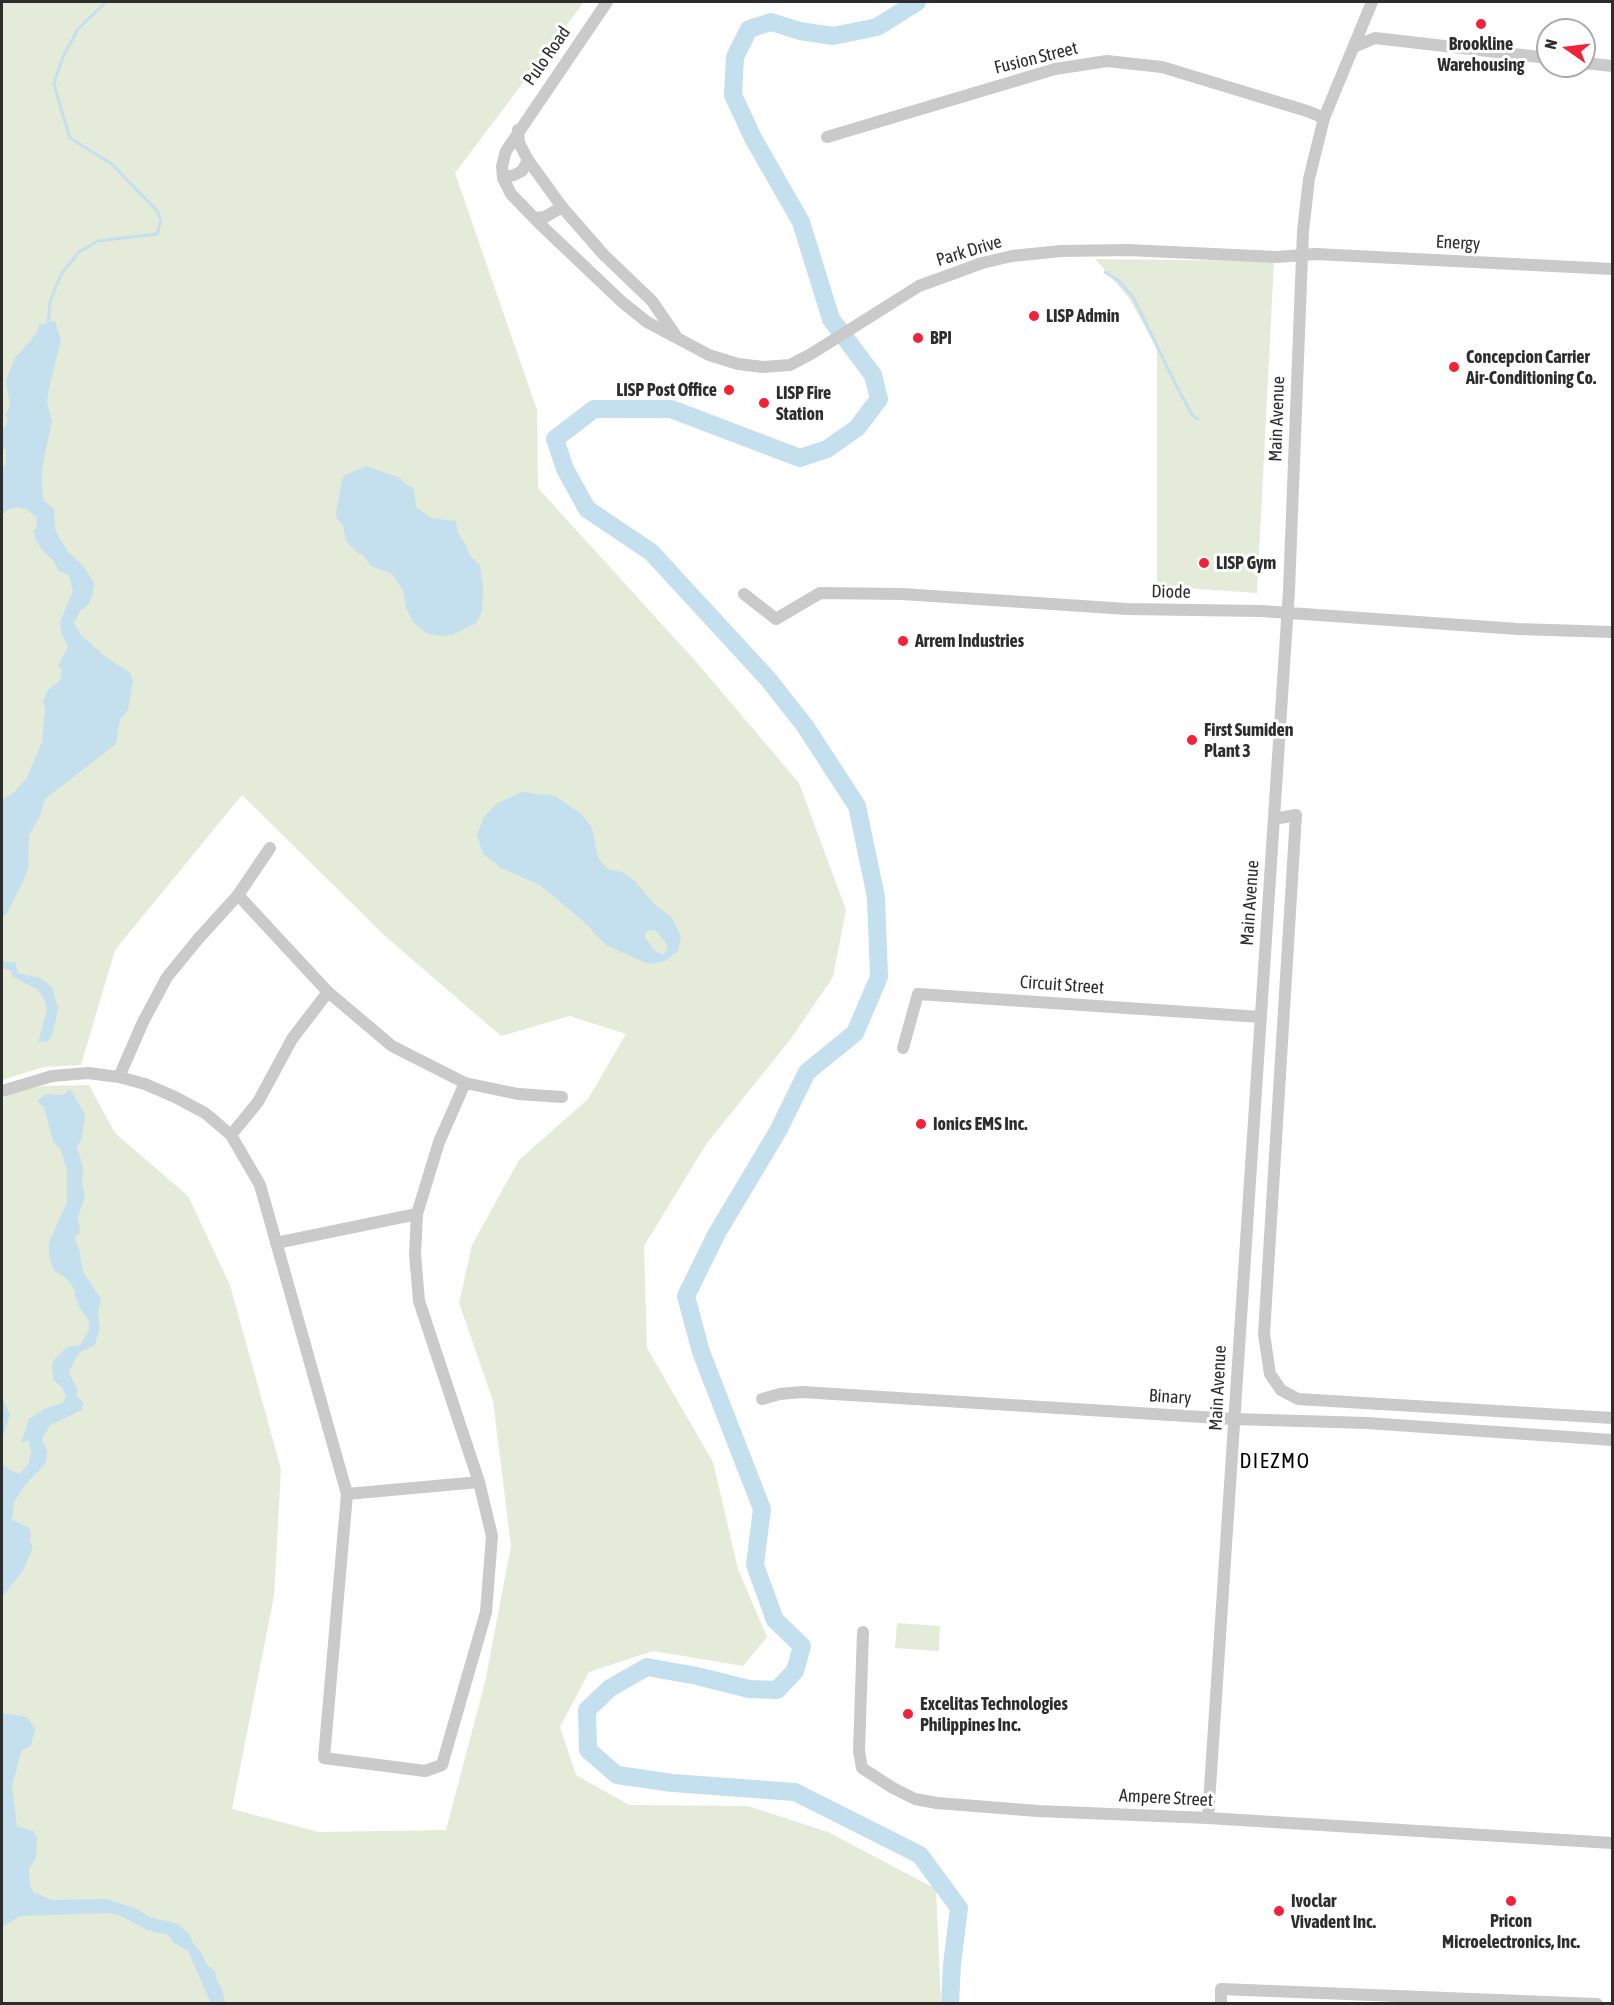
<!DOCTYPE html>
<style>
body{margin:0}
#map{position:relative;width:1614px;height:2005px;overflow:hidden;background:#fff;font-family:"Asap Condensed",sans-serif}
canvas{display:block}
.frame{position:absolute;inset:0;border:3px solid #2d2d2d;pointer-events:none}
.north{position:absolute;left:1536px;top:18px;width:60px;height:60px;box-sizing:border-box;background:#fff;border:2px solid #ababab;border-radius:50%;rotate:284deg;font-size:16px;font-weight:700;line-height:24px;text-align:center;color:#2d2d2d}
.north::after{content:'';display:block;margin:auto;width:21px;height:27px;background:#f22239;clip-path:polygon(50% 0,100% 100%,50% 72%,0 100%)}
</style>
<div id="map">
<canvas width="1614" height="2005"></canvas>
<div class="frame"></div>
<div class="north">N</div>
</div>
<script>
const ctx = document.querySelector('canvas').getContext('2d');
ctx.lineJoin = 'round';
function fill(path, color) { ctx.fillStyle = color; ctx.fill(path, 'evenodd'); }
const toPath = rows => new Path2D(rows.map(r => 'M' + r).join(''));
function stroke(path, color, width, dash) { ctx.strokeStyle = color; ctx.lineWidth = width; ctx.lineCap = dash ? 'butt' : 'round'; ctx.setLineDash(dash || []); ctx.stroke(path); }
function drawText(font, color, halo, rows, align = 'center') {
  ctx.font = font + ' "Asap Condensed",sans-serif'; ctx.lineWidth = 6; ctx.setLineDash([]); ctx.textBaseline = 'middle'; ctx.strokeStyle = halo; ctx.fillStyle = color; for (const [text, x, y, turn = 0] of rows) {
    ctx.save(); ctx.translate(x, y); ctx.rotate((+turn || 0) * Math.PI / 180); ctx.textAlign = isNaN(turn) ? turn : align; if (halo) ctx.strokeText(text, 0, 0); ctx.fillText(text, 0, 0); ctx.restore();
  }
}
const green = toPath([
 [2,2,584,2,455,173,537,410,538,488,698,664,799,783,846,910,833,977,790,1040,707,1143,644,1246,647,1348,713,1462,738,1569,767,1637,743,1666,653,1651,589,1672,560,1727,576,1775,629,1805,748,1806,828,1832,936,1889,941,2003,2,2003,2,1099,18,1090,44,1086,89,1085,115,1133,188,1196,230,1285,281,1469,274,1596,232,1809,319,1832,446,1830,485,1682,511,1546,493,1401,459,1303,472,1245,519,1160,588,1099,626,1034,570,1016,501,1036,385,936,242,795,115,950,81,1065,43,1067,2,1080],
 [1095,259,1274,261,1257,593,1157,586,1157,348,1129,298],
 [897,1623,940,1626,939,1651,895,1648]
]);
const water = toPath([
 [55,321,61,340,49,388,47,402,52,421,42,468,42,493,44,501,54,509,55,529,60,539,69,553,83,565,94,583,93,593,89,604,80,611,74,623,81,635,106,657,130,673,133,682,128,710,120,719,116,744,45,799,40,816,29,835,28,868,23,882,8,912,2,918,2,800,13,793,27,778,42,742,45,709,43,701,48,690,60,681,62,670,58,666,68,647,61,632,60,622,73,591,69,575,59,571,53,560,42,550,37,542,33,531,37,527,36,517,26,509,18,507,9,509,2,515,2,471,6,463,6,450,2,448,3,438,2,431,6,425,8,419,5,415,10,406,6,381,15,358,36,334,39,325],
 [366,466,400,478,407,485,414,488,416,507,431,518,456,521,458,533,466,545,470,556,480,565,483,587,482,612,476,623,452,635,441,636,426,633,412,621,406,607,403,590,392,574,371,566,363,555,358,553,346,541,343,525,337,519,336,513,342,480,345,475],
 [522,792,555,796,580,813,592,827,598,858,607,869,622,872,636,882,653,903,672,918,681,937,678,951,665,961,648,964,606,945,582,920,540,885,501,868,483,854,477,835,484,817,496,804],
 [655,930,666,943,668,948,664,954,656,952,644,937,647,931],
 [2,961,15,962,18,973,40,978,52,987,58,1009,53,1033,48,1041,38,1042,47,1010,45,1001,38,990,14,977,10,970,2,968],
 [70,1089,85,1114,82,1138,77,1147,83,1168,82,1183,85,1196,78,1217,80,1233,74,1237,79,1249,83,1272,101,1299,98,1314,100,1328,95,1345,80,1352,75,1359,69,1373,77,1388,77,1396,83,1402,82,1410,50,1425,42,1439,47,1451,46,1463,25,1485,14,1502,12,1520,28,1527,31,1532,30,1541,33,1547,23,1571,2,1597,2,1465,19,1474,28,1465,31,1453,29,1440,21,1443,29,1419,46,1408,63,1403,66,1396,62,1387,53,1380,52,1365,54,1360,67,1347,80,1345,89,1331,89,1321,80,1308,75,1296,75,1290,65,1277,54,1271,49,1257,49,1242,67,1202,67,1169,60,1149,53,1141,44,1107,37,1101,46,1094,63,1095],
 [2,1397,10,1415,2,1438],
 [2,1713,27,1717,35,1729,31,1746,21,1751,12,1787,17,1826,33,1831,37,1838,36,1858,29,1869,30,1885,33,1892,52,1900,106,1899,137,1909,149,1917,178,1924,189,1934,193,1943,201,1952,206,1964,215,1972,217,1981,222,1989,225,2003,211,2003,188,1951,174,1943,168,1935,147,1930,123,1917,111,1913,20,1916,2,1927]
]);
const stream = toPath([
 [1105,272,1119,281,1133,297,1178,389,1193,416,1198,419],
 [48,325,50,302,55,289,62,273,79,252,98,241,157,234,161,221,157,211,112,164,70,138,59,102,54,83,63,57,78,29,106,2]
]);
const river = toPath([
 [917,2,877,27,833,36,800,31,771,22,749,29,735,57,733,95,753,138,801,222,831,319,873,375,879,399,857,428,827,449,800,458,671,409,594,409,555,439,565,469,587,509,651,552,768,679,805,726,857,806,876,897,879,977,855,1033,807,1072,778,1131,717,1233,686,1296,701,1352,762,1509,755,1565,775,1620,802,1646,795,1671,777,1690,749,1689,697,1676,647,1667,610,1688,587,1710,588,1750,617,1775,673,1783,795,1792,920,1855,959,1908,952,1964,950,2004]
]);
const minor = toPath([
 [607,2,506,151,502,166,503,178,511,194,542,226,622,302,647,322,709,355,738,364,763,367,790,365,811,354,919,286,982,263,1012,256,1061,251,1128,250,1277,257,1316,254,1612,269],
 [1354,47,1375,38,1548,58],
 [1584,63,1612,66],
 [518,130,519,143,528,160,562,207,603,254,652,301,676,336],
 [827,137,1055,69,1107,61,1162,67,1307,111,1324,118],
 [503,178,514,175,522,171,528,160],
 [536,218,545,217,562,207],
 [744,594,776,619,820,593,902,594,1127,609,1261,611,1518,629,1612,632],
 [1274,819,1296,815,1264,1334,1270,1374,1281,1390,1298,1399,1612,1418],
 [238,895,328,992,392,1046,465,1083,518,1094,562,1097],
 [903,1048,918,994,1261,1017],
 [119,1077,143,1022,167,977,199,938,238,895,270,848],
 [2,1091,52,1076,88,1073,119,1077,145,1084,175,1097,205,1113,231,1135,260,1185,347,1494,324,1758,425,1771,442,1765,486,1612,492,1536,479,1482,419,1301,415,1254,417,1214,439,1142,465,1083],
 [231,1135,258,1102,292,1039,328,992],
 [276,1243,417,1214],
 [762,1399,780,1394,802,1392,1234,1419,1367,1423,1612,1440],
 [347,1494,479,1482],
 [863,1632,859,1751,862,1768,893,1788,915,1799,937,1803,1038,1811,1208,1818,1612,1843],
 [1208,1818,1289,590,1303,231,1309,179,1324,118,1372,2],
 [1221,2004,1221,1989,1597,2004]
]);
const markers = [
 [1481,24,6,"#f22239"],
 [1034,316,6,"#f22239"],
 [918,338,6,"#f22239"],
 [1454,367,6,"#f22239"],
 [729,390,6,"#f22239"],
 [764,403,6,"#f22239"],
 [1204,563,6,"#f22239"],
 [903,641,6,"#f22239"],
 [1192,740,6,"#f22239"],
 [921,1124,6,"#f22239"],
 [908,1714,6,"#f22239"],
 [1511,1901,6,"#f22239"],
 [1279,1911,6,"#f22239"]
];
const poiNames = [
 ["Brookline",1481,44,"center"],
 ["Warehousing",1481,65,"center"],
 ["LISP Admin",1046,316],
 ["BPI",930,338],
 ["Concepcion Carrier",1466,357],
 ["Air-Conditioning Co.",1466,378],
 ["LISP Post Office",717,390,"right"],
 ["LISP Fire",776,393],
 ["Station",776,414],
 ["LISP Gym",1216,563],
 ["Arrem Industries",915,641],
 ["First Sumiden",1204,730],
 ["Plant 3",1204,751],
 ["Ionics EMS Inc.",933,1124],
 ["Excelitas Technologies",920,1704],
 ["Philippines Inc.",920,1725],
 ["Ivoclar",1291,1901],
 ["Vivadent Inc.",1291,1922],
 ["Pricon",1511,1921,"center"],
 ["Microelectronics, Inc.",1511,1942,"center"]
];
const streetNames = [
 ["Pulo Road",547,56,-55],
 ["Fusion Street",1036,58,-14],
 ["Energy",1458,243,3],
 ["Park Drive",969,251,-17],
 ["Main Avenue",1277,419,-88],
 ["Diode",1171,592,1],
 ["Main Avenue",1250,903,-86],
 ["Circuit Street",1062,985,4],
 ["Main Avenue",1218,1388,-87],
 ["Binary",1170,1397,4],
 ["Ampere Street",1166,1798,3]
];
const quarterNames = [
 ["DIEZMO",1275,1461]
];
fill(green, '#e4ecd9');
fill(water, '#c4dfee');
stroke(stream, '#c4dfee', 3);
stroke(river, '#c4dfee', 18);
stroke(minor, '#cacaca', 12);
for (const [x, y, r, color] of markers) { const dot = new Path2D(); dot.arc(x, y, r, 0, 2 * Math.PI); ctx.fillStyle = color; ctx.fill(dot); stroke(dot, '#fff', 2); }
drawText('bold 18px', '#2d2d2d', '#fff', poiNames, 'left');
drawText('18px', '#2d2d2d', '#fff', streetNames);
ctx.letterSpacing = '1.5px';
drawText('21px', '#000', '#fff', quarterNames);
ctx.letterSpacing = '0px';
</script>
